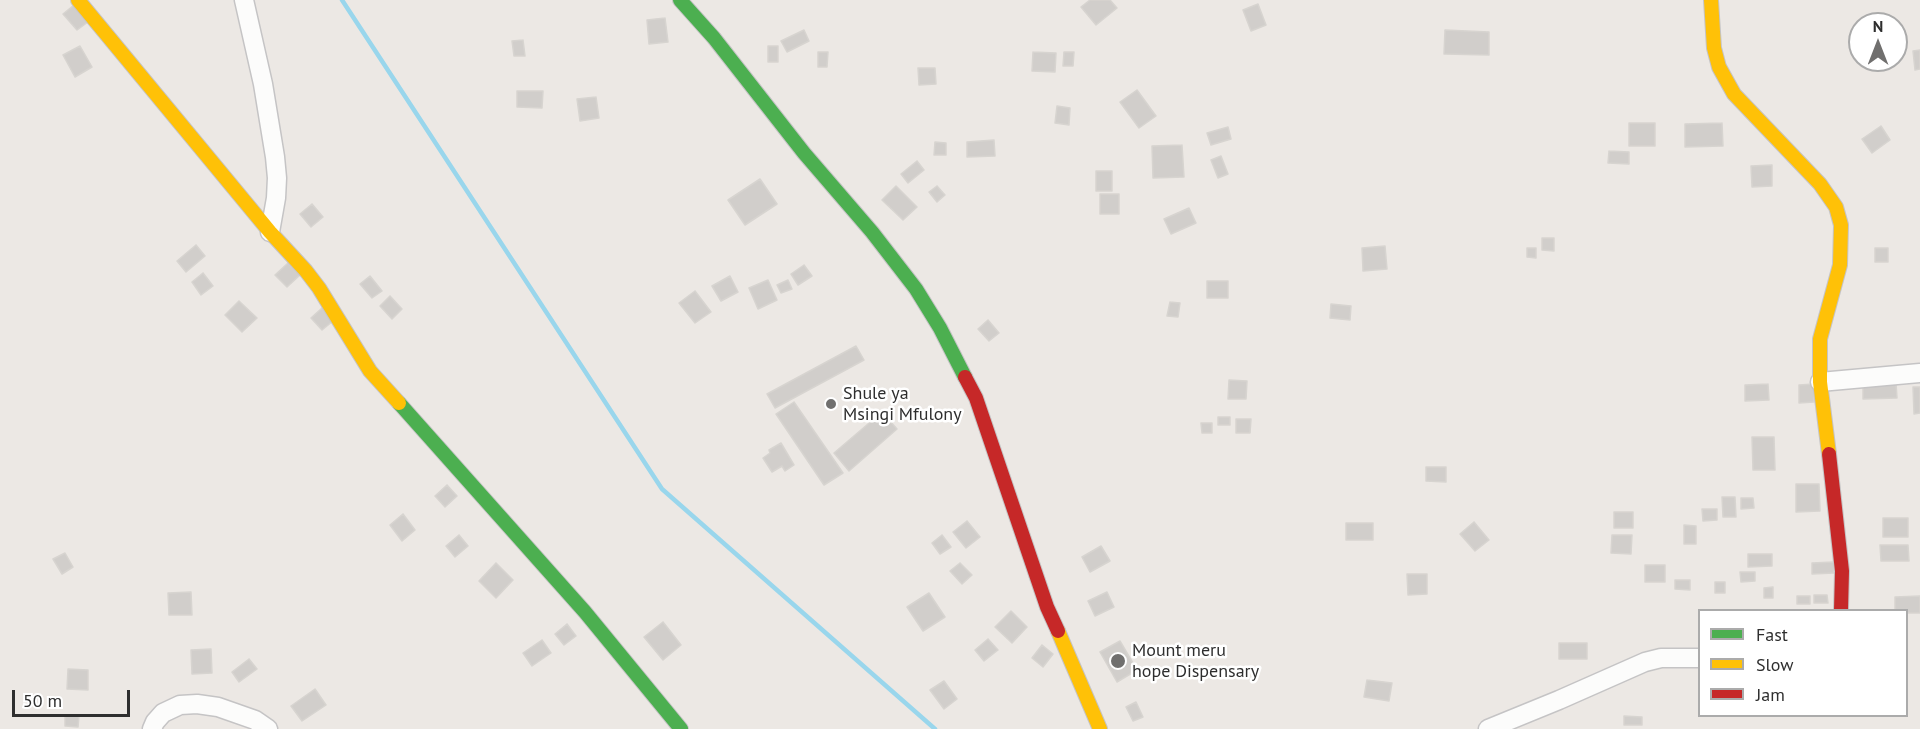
<!DOCTYPE html>
<style>
body{margin:0}
#map{position:relative;width:1920px;height:729px;overflow:hidden;background:#ece8e4;font-family:"PT Sans",sans-serif}
canvas{display:block}
.legend{position:absolute;left:1698px;top:609px;width:210px;height:108px;box-sizing:border-box;background:#fff;border:2px solid #ababab;margin:0;padding:8px 10px;list-style:none;font-size:18px;color:#2e2e2e}
.legend li{display:flex;align-items:center;gap:12px;height:30px}
.legend b{width:30px;border:2px solid #ababab}
.north{position:absolute;left:1848px;top:12px;width:60px;height:60px;box-sizing:border-box;background:#fff;border:2px solid #ababab;border-radius:50%;rotate:0deg;font-size:16px;font-weight:700;line-height:24px;text-align:center;color:#2e2e2e}
.north::after{content:'';display:block;margin:auto;width:21px;height:27px;background:#706f6e;clip-path:polygon(50% 0,100% 100%,50% 72%,0 100%)}
.scale{position:absolute;left:12px;top:690px;width:118px;height:27px;box-sizing:border-box;border:3px solid #2e2e2e;border-top:0;padding-left:8px;font-size:18px;line-height:21px;white-space:nowrap;color:#2e2e2e;-webkit-text-stroke:4px #fff;paint-order:stroke}
</style>
<div id="map">
<canvas width="1920" height="729"></canvas>
<ul class="legend">
<li><b style="height:8px;background:#4caf50"></b>Fast</li>
<li><b style="height:8px;background:#ffc107"></b>Slow</li>
<li><b style="height:8px;background:#c62828"></b>Jam</li>
</ul>
<div class="north">N</div>
<div class="scale">50 m</div>
</div>
<script>
const ctx = document.querySelector('canvas').getContext('2d');
ctx.lineJoin = 'round';
const toPath = rows => new Path2D(rows.map(r => 'M' + r).join(''));
function stroke(path, color, width, dash) { ctx.strokeStyle = color; ctx.lineWidth = width; ctx.lineCap = dash ? 'butt' : 'round'; ctx.setLineDash(dash || []); ctx.stroke(path); }
function fill(path, color) { ctx.fillStyle = color; ctx.fill(path, 'evenodd'); }
function drawText(font, color, halo, rows, align = 'center') {
  ctx.font = font + ' "PT Sans",sans-serif'; ctx.lineWidth = 5; ctx.setLineDash([]); ctx.textBaseline = 'middle'; ctx.strokeStyle = halo; ctx.fillStyle = color; for (const [text, x, y, turn = 0] of rows) {
    ctx.save(); ctx.translate(x, y); ctx.rotate((+turn || 0) * Math.PI / 180); ctx.textAlign = isNaN(turn) ? turn : align; if (halo) ctx.strokeText(text, 0, 0); ctx.fillText(text, 0, 0); ctx.restore();
  }
}
const stream = toPath([
 [342,0,662,489,935,729]
]);
const building = toPath([
 [1090,0,1110,0,1117,8,1096,25,1081,7,1090,0],
 [1258,4,1266,25,1251,31,1243,10,1258,4],
 [74,5,88,22,77,30,63,14,74,5],
 [665,18,668,42,649,44,647,20,665,18],
 [804,30,809,41,787,52,781,41,804,30],
 [1445,30,1489,32,1489,55,1444,54,1445,30],
 [523,40,525,56,514,56,512,41,523,40],
 [80,46,92,67,75,77,63,55,80,46],
 [768,46,778,46,778,62,768,62,768,46],
 [1920,50,1920,69,1915,70,1913,51,1920,50],
 [818,52,828,52,827,67,818,67,818,52],
 [1033,52,1056,53,1055,72,1032,71,1033,52],
 [1064,52,1074,52,1073,66,1063,66,1064,52],
 [918,68,935,68,936,84,919,85,918,68],
 [1137,90,1156,116,1139,128,1120,102,1137,90],
 [517,91,543,91,542,108,517,107,517,91],
 [596,97,599,118,580,121,577,99,596,97],
 [1057,106,1070,108,1069,125,1055,123,1057,106],
 [1629,123,1655,123,1655,146,1629,146,1629,123],
 [1722,123,1723,146,1685,147,1685,124,1722,123],
 [1881,126,1890,140,1872,153,1862,139,1881,126],
 [1228,127,1231,139,1211,145,1207,133,1228,127],
 [994,140,995,156,967,157,967,142,994,140],
 [935,142,946,143,946,155,934,155,935,142],
 [1182,145,1184,177,1153,178,1152,146,1182,145],
 [1609,151,1629,152,1629,164,1608,163,1609,151],
 [1221,156,1228,174,1218,178,1211,160,1221,156],
 [917,161,924,170,908,183,901,174,917,161],
 [1772,165,1772,186,1752,187,1751,166,1772,165],
 [1096,171,1112,171,1112,191,1096,191,1096,171],
 [760,179,777,204,745,225,728,200,760,179],
 [896,186,917,207,903,220,882,200,896,186],
 [937,186,945,195,937,202,929,192,937,186],
 [1100,194,1119,194,1119,214,1100,214,1100,194],
 [312,204,323,217,311,227,300,214,312,204],
 [1189,208,1196,223,1171,234,1164,219,1189,208],
 [1542,238,1554,238,1554,251,1542,250,1542,238],
 [196,245,205,256,186,272,177,261,196,245],
 [1385,246,1387,269,1363,271,1362,248,1385,246],
 [1527,248,1536,248,1536,258,1527,257,1527,248],
 [1875,248,1888,248,1888,262,1875,262,1875,248],
 [288,263,300,275,287,287,275,275,288,263],
 [804,265,812,276,798,285,791,274,804,265],
 [203,273,213,286,201,295,192,282,203,273],
 [370,276,382,291,372,298,360,284,370,276],
 [730,276,738,292,721,301,712,286,730,276],
 [768,280,777,300,758,309,749,288,768,280],
 [788,280,792,289,781,293,777,285,788,280],
 [1207,281,1228,281,1228,298,1207,298,1207,281],
 [695,291,711,312,695,323,679,303,695,291],
 [390,296,402,309,392,319,380,306,390,296],
 [239,301,257,318,242,332,225,315,239,301],
 [1170,302,1180,303,1178,317,1167,316,1170,302],
 [1331,304,1351,306,1350,320,1330,318,1331,304],
 [322,308,333,321,322,330,311,318,322,308],
 [988,320,999,333,989,341,978,329,988,320],
 [856,346,864,360,775,408,767,394,856,346],
 [1229,380,1247,381,1246,399,1228,399,1229,380],
 [1896,383,1897,398,1863,399,1863,384,1896,383],
 [1768,384,1769,400,1745,401,1745,385,1768,384],
 [1814,384,1814,402,1799,403,1799,385,1814,384],
 [1913,387,1920,387,1920,413,1914,414,1913,387],
 [794,402,843,473,824,485,776,414,794,402],
 [882,412,897,429,849,471,834,453,882,412],
 [1218,417,1230,417,1230,425,1218,425,1218,417],
 [1236,419,1251,419,1250,433,1236,433,1236,419],
 [1201,423,1212,423,1212,433,1202,433,1201,423],
 [1752,437,1774,437,1775,470,1753,470,1752,437],
 [781,443,794,465,785,471,782,466,772,472,763,458,770,453,769,450,781,443],
 [1426,467,1446,467,1446,482,1426,481,1426,467],
 [1796,484,1819,484,1820,511,1796,512,1796,484],
 [447,485,457,496,445,507,435,496,447,485],
 [1722,497,1735,497,1736,517,1723,517,1722,497],
 [1741,498,1753,498,1754,508,1741,509,1741,498],
 [1702,509,1717,509,1717,520,1703,521,1702,509],
 [1614,512,1633,512,1633,528,1614,528,1614,512],
 [403,514,415,530,402,541,390,525,403,514],
 [1883,518,1908,518,1908,537,1883,537,1883,518],
 [967,521,980,537,966,548,953,532,967,521],
 [1474,522,1489,540,1475,551,1460,534,1474,522],
 [1346,523,1373,523,1373,540,1346,540,1346,523],
 [1684,525,1696,526,1696,544,1684,544,1684,525],
 [459,535,468,546,455,557,446,546,459,535],
 [942,535,951,547,940,554,932,543,942,535],
 [1612,535,1632,535,1631,554,1611,553,1612,535],
 [1880,545,1908,545,1909,561,1881,561,1880,545],
 [1101,546,1110,561,1090,572,1082,557,1101,546],
 [65,553,73,567,62,574,53,559,65,553],
 [1748,554,1772,554,1772,566,1748,567,1748,554],
 [1834,562,1834,573,1812,574,1812,563,1834,562],
 [496,563,513,580,496,598,479,581,496,563],
 [960,563,972,575,962,584,950,571,960,563],
 [1645,565,1665,565,1665,582,1645,582,1645,565],
 [1740,572,1755,572,1755,581,1741,582,1740,572],
 [1407,574,1427,574,1427,594,1408,595,1407,574],
 [1675,580,1690,580,1690,590,1675,589,1675,580],
 [1715,582,1725,582,1725,593,1715,593,1715,582],
 [1773,587,1773,598,1764,598,1764,588,1773,587],
 [191,592,192,615,169,615,168,593,191,592],
 [1107,592,1114,607,1095,616,1088,601,1107,592],
 [929,593,945,617,923,631,907,607,929,593],
 [1814,595,1827,595,1828,603,1814,603,1814,595],
 [1797,596,1810,596,1810,604,1797,604,1797,596],
 [1920,596,1920,613,1906,613,1906,610,1895,610,1895,597,1920,596],
 [1011,611,1027,627,1012,643,995,627,1011,611],
 [663,622,681,645,663,660,644,637,663,622],
 [567,624,576,636,564,645,555,634,567,624],
 [988,639,998,650,984,661,975,650,988,639],
 [542,640,551,653,532,666,523,653,542,640],
 [1120,641,1137,670,1117,682,1100,652,1120,641],
 [1559,643,1587,643,1587,659,1559,659,1559,643],
 [1042,645,1053,654,1043,667,1032,658,1042,645],
 [211,649,212,673,192,674,191,650,211,649],
 [249,659,257,669,239,682,232,672,249,659],
 [68,669,88,670,88,690,67,689,68,669],
 [1367,680,1392,683,1389,701,1364,697,1367,680],
 [944,681,957,699,944,709,930,690,944,681],
 [315,689,326,705,302,721,291,706,315,689],
 [1136,702,1143,717,1133,721,1126,707,1136,702],
 [65,715,79,716,78,727,65,726,65,715],
 [1624,716,1642,717,1642,725,1624,725,1624,716]
]);
const street = toPath([
 [244,0,263,84,275,157,277,178,276,198,270,232],
 [1820,382,1920,373],
 [152,729,155,722,163,713,180,705,197,704,218,707,255,720,268,729],
 [1488,729,1559,700,1645,662,1661,658,1700,658]
]);
const fast = toPath([
 [680,0,714,38,804,153,872,232,916,289,940,328,965,377],
 [399,403,585,612,681,729]
]);
const slow = toPath([
 [78,0,270,232,306,271,319,288,370,371,399,403],
 [1711,0,1714,48,1719,67,1734,94,1820,184,1836,207,1841,225,1840,265,1820,339,1820,382,1829,454],
 [1058,631,1100,729]
]);
const jam = toPath([
 [965,377,976,398,1047,607,1058,631],
 [1829,454,1842,571,1841,610]
]);
const markers = [
 [831,404,6,"#706f6e"],
 [1118,661,8,"#706f6e"]
];
const poiNames = [
 ["Shule ya",843,394],
 ["Msingi Mfulony",843,415],
 ["Mount meru",1132,651],
 ["hope Dispensary",1132,672]
];
stroke(stream, '#99d6ec', 4.5);
fill(building, '#d1cecb');
stroke(building, '#d7d4d0', 1.5);
stroke(street, '#c5c4c5', 21);
stroke(fast, '#c5c4c5', 16);
stroke(slow, '#c5c4c5', 16);
stroke(jam, '#c5c4c5', 16);
stroke(street, '#fcfcfb', 18);
stroke(fast, '#4caf50', 14);
stroke(slow, '#ffc107', 14);
stroke(jam, '#c62828', 14);
for (const [x, y, r, color] of markers) { const dot = new Path2D(); dot.arc(x, y, r, 0, 2 * Math.PI); ctx.fillStyle = color; ctx.fill(dot); stroke(dot, '#fff', 2); }
drawText('18px', '#2e2e2e', '#fff', poiNames, 'left');
</script>
